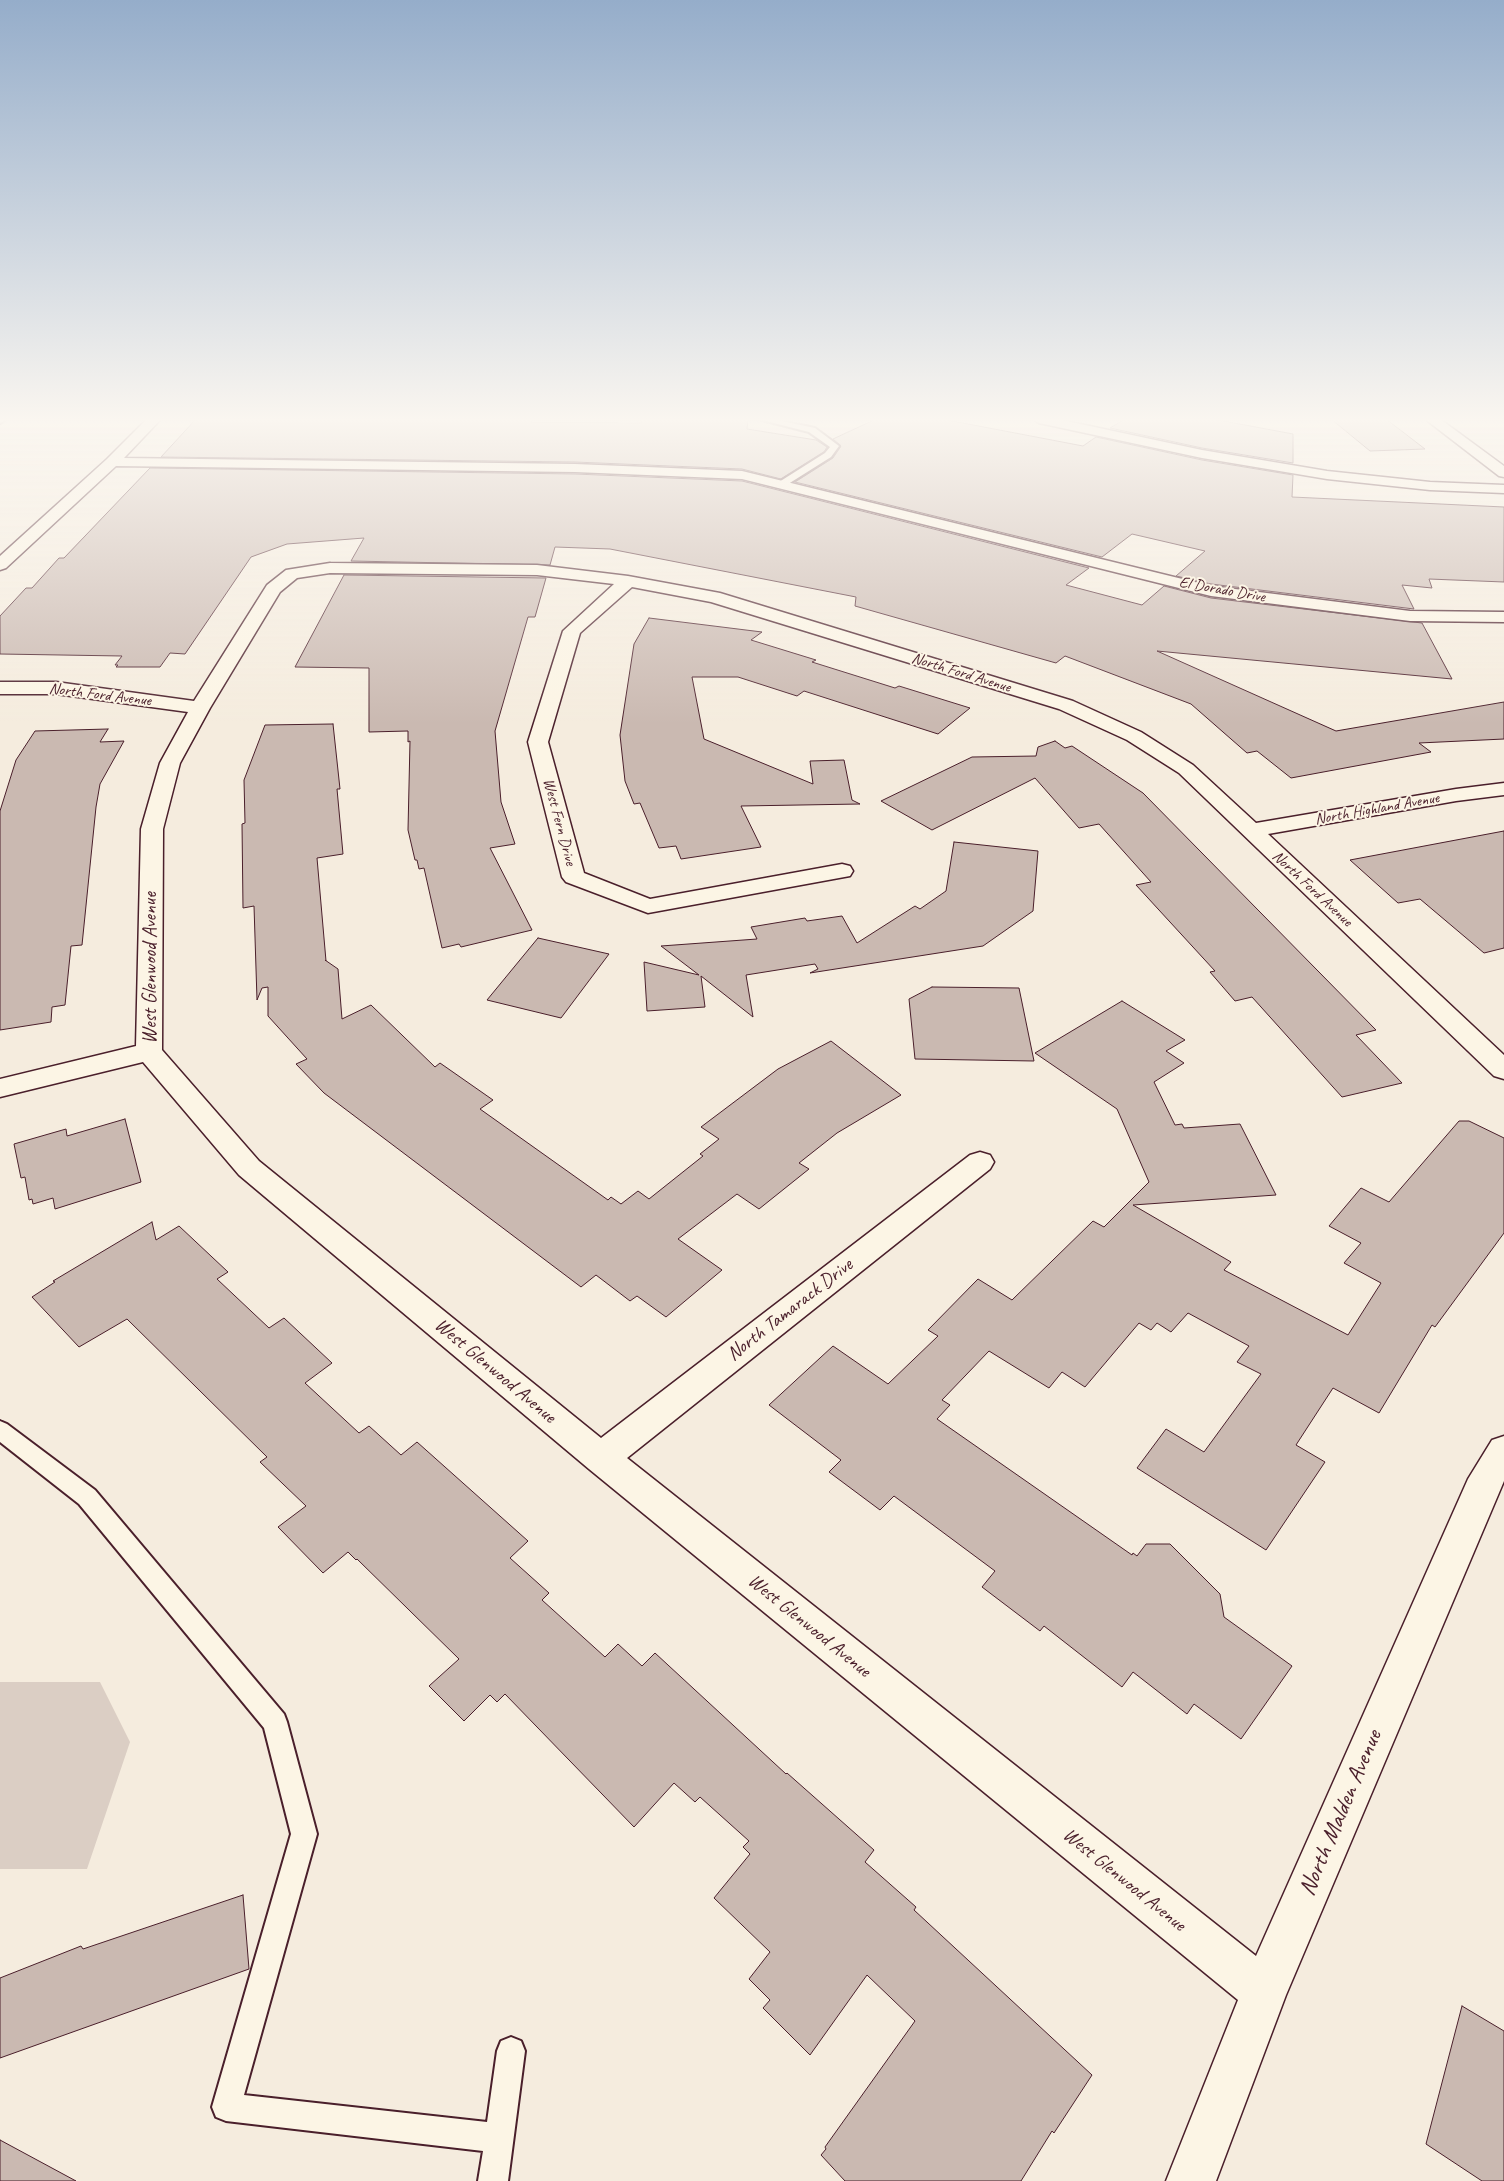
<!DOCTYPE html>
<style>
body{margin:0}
canvas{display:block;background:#f5ecde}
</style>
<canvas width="1504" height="2181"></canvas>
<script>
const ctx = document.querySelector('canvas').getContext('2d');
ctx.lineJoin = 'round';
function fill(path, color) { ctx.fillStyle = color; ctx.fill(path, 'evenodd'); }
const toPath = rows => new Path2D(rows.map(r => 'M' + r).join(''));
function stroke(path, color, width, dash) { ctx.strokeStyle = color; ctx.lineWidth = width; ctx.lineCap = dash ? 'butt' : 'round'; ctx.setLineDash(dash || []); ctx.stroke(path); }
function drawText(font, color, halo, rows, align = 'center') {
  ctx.font = font + ' Caveat,sans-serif'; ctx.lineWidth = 4; ctx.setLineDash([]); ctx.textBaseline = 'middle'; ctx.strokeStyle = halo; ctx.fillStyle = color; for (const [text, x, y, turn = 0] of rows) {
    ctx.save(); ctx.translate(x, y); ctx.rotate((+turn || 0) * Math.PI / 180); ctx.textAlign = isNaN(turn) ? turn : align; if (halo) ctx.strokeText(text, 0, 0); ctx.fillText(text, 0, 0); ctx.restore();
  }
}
const green = toPath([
 [0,1682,100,1682,130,1742,87,1869,0,1869]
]);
const building = toPath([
 [196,419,532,419,531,422,641,423,642,419,748,419,747,429,816,440,827,447,824,452,781,479,742,469,575,462,161,457,196,419],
 [876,419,942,419,1083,446,1096,437,1202,460,1293,475,1292,497,1504,507,1504,582,1429,579,1432,588,1402,585,1414,609,1211,584,1176,576,1205,551,1132,534,1102,557,795,482,833,458,841,446,833,439,876,419],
 [1125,419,1213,419,1293,434,1293,463,1202,448,1110,428,1125,419],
 [1331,419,1386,419,1425,449,1370,451,1331,419],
 [150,468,575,474,742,481,1089,568,1066,585,1142,605,1164,586,1211,598,1422,623,1452,679,1157,651,1336,731,1504,702,1504,739,1419,743,1431,752,1291,778,1257,751,1247,753,1191,704,1065,656,1056,663,855,606,856,597,610,549,555,547,550,565,351,561,364,538,287,544,251,557,185,654,170,653,160,667,116,667,118,665,115,665,122,656,0,654,0,616,26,588,32,588,59,558,64,558,150,468],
 [344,575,546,578,535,617,528,617,495,731,501,802,515,844,490,848,532,930,461,947,459,944,442,948,424,868,419,869,417,860,415,860,408,830,410,741,408,742,408,731,369,732,369,668,295,667,344,575],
 [649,618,762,632,751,640,816,660,812,662,895,688,899,686,970,708,938,734,804,691,797,696,738,677,692,677,704,739,813,784,810,761,844,760,852,800,860,804,741,806,761,847,681,859,676,846,659,848,640,803,634,804,625,781,620,735,634,644,649,618],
 [333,724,340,789,337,789,343,854,317,858,326,961,325,960,338,969,342,1019,371,1005,435,1067,440,1063,493,1100,480,1109,608,1200,611,1197,621,1204,638,1191,649,1199,703,1156,700,1154,719,1139,701,1127,778,1069,831,1041,901,1095,837,1133,799,1163,809,1169,759,1209,737,1194,678,1239,722,1270,666,1317,637,1296,630,1301,596,1275,581,1287,324,1093,296,1064,307,1059,268,1016,268,987,262,988,257,1000,254,906,243,908,242,824,245,823,244,780,265,725,333,724],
 [108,729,100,742,124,741,100,784,96,807,82,945,71,946,65,1005,52,1007,51,1022,0,1030,0,811,16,760,35,731,108,729],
 [1055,741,1065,748,1072,746,1143,793,1376,1030,1356,1035,1402,1083,1342,1097,1252,997,1235,1001,1210,972,1215,971,1136,885,1151,882,1099,824,1079,828,1035,778,932,830,881,801,972,757,1036,756,1038,747,1055,741],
 [1504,831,1504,948,1484,953,1420,899,1398,903,1350,860,1504,831],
 [954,842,1038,851,1033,911,983,946,810,973,818,969,815,964,746,975,753,1017,701,976,705,1007,647,1011,644,962,699,975,661,946,757,939,751,927,805,918,807,921,842,916,857,943,915,906,920,909,946,891,954,842],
 [538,938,609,954,561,1018,487,1000,538,938],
 [932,987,1019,988,1034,1061,915,1059,909,999,932,987],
 [1122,1001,1185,1040,1166,1051,1184,1063,1154,1082,1175,1125,1182,1124,1184,1128,1240,1124,1276,1195,1133,1205,1231,1262,1224,1270,1348,1335,1381,1283,1344,1263,1361,1243,1329,1226,1361,1188,1389,1202,1459,1121,1469,1121,1504,1138,1504,1233,1435,1327,1432,1325,1379,1413,1333,1388,1296,1445,1325,1462,1266,1550,1137,1468,1166,1429,1204,1452,1261,1374,1237,1362,1249,1346,1188,1313,1171,1332,1157,1323,1151,1330,1139,1323,1085,1387,1062,1372,1049,1388,989,1351,942,1400,950,1405,937,1419,1132,1555,1133,1553,1137,1556,1146,1544,1170,1544,1220,1594,1224,1617,1292,1666,1241,1739,1194,1704,1187,1714,1133,1672,1122,1687,1044,1626,1040,1631,982,1587,995,1571,894,1496,880,1510,829,1472,841,1460,769,1405,833,1346,888,1384,938,1336,928,1330,978,1279,1012,1300,1093,1221,1104,1227,1149,1182,1117,1109,1035,1053,1122,1001],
 [125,1119,141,1182,55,1209,53,1198,33,1204,32,1199,29,1200,25,1177,21,1178,14,1144,66,1129,67,1136,125,1119],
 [152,1222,156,1240,179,1226,228,1272,217,1279,269,1328,284,1318,332,1363,305,1383,359,1433,369,1426,401,1455,417,1442,528,1541,510,1558,549,1593,542,1600,605,1657,618,1644,642,1666,655,1653,786,1774,787,1773,874,1850,865,1862,916,1907,914,1910,1092,2075,1054,2133,1052,2131,1021,2181,845,2181,821,2155,826,2149,825,2147,915,2021,867,1975,810,2055,763,2008,770,2000,749,1979,770,1952,714,1898,750,1854,743,1847,749,1841,700,1797,695,1802,674,1783,634,1827,505,1694,497,1702,490,1695,464,1721,429,1686,459,1659,357,1559,356,1560,348,1552,323,1573,278,1527,306,1506,260,1462,267,1457,127,1319,79,1347,32,1297,55,1282,53,1281,152,1222],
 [243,1895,249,1969,0,2058,0,1978,81,1946,83,1949,243,1895],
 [1462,2006,1504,2031,1504,2181,1482,2181,1426,2144,1462,2006],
 [0,2140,76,2181,0,2181,0,2140]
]);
const service = toPath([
 [0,419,7,419,0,423,0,419],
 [758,419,772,419,815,428,839,446,831,457,785,486,779,486,779,482,825,453,830,447,809,432,758,419],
 [0,1421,7,1424,95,1490,284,1714,287,1722,317,1834,244,2095,487,2122,497,2051,501,2041,511,2037,521,2041,525,2051,508,2181,478,2181,483,2151,226,2121,216,2117,212,2107,291,1834,264,1728,79,1504,0,1442,0,1421]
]);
const minor = toPath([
 [147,419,161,419,124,458,575,464,742,471,1211,586,1410,611,1504,612,1504,622,1410,621,1211,596,742,479,575,472,116,466,6,568,0,570,0,556,107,459,147,419],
 [1032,419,1057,419,1202,450,1327,471,1430,482,1504,485,1504,493,1430,490,1327,479,1202,458,1039,423,1032,419],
 [1425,419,1440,419,1504,466,1504,477,1499,476,1425,419],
 [330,563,537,565,628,576,720,593,1073,701,1141,732,1193,765,1256,823,1456,789,1504,783,1504,795,1456,801,1268,834,1504,1055,1504,1079,1494,1076,1179,773,1127,740,1059,709,711,602,632,587,580,633,548,742,584,873,650,899,842,864,850,866,853,871,850,876,648,913,566,882,562,877,528,742,563,631,614,584,537,575,330,573,297,578,280,592,210,708,180,763,163,829,162,1050,259,1161,601,1438,970,1155,980,1152,990,1155,994,1162,990,1169,627,1458,1256,1956,1468,1479,1492,1440,1504,1436,1504,1481,1286,1995,1216,2181,1166,2181,1238,2000,589,1469,239,1175,143,1062,0,1097,0,1079,136,1046,141,829,160,763,188,712,56,694,0,694,0,682,56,682,194,701,267,585,286,570,330,563]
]);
const farStreetnames = [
 ["El Dorado Drive",1222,590,10],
 ["North Ford Avenue",961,673,17],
 ["North Ford Avenue",100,695,7],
 ["North Highland Avenue",1377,809,-10],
 ["West Fern Drive",559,822,75],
 ["North Ford Avenue",1312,889,43]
];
const streetNames = [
 ["West Glenwood Avenue",151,968,-90],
 ["North Tamarack Drive",790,1310,-38],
 ["West Glenwood Avenue",495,1371,40],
 ["West Glenwood Avenue",809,1626,39],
 ["West Glenwood Avenue",1124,1880,39]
];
const nearStreetnames = [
 ["North Malden Avenue",1341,1813,-67]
];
fill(green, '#dbcec4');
fill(building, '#cab9b1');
stroke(building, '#4a1f2b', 1);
stroke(service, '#4a1f2b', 4);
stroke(minor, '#4a1f2b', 3);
fill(service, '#fcf5e5');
fill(minor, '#fcf5e5');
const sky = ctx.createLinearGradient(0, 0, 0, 724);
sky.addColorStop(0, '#95adca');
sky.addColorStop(0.58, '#faf6f0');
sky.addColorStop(1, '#faf6f000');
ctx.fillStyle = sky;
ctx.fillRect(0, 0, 1504, 724);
drawText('16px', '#4a1f2b', '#fcf5e5', farStreetnames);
drawText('20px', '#4a1f2b', '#fcf5e5', streetNames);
drawText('24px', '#4a1f2b', '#fcf5e5', nearStreetnames);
</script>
